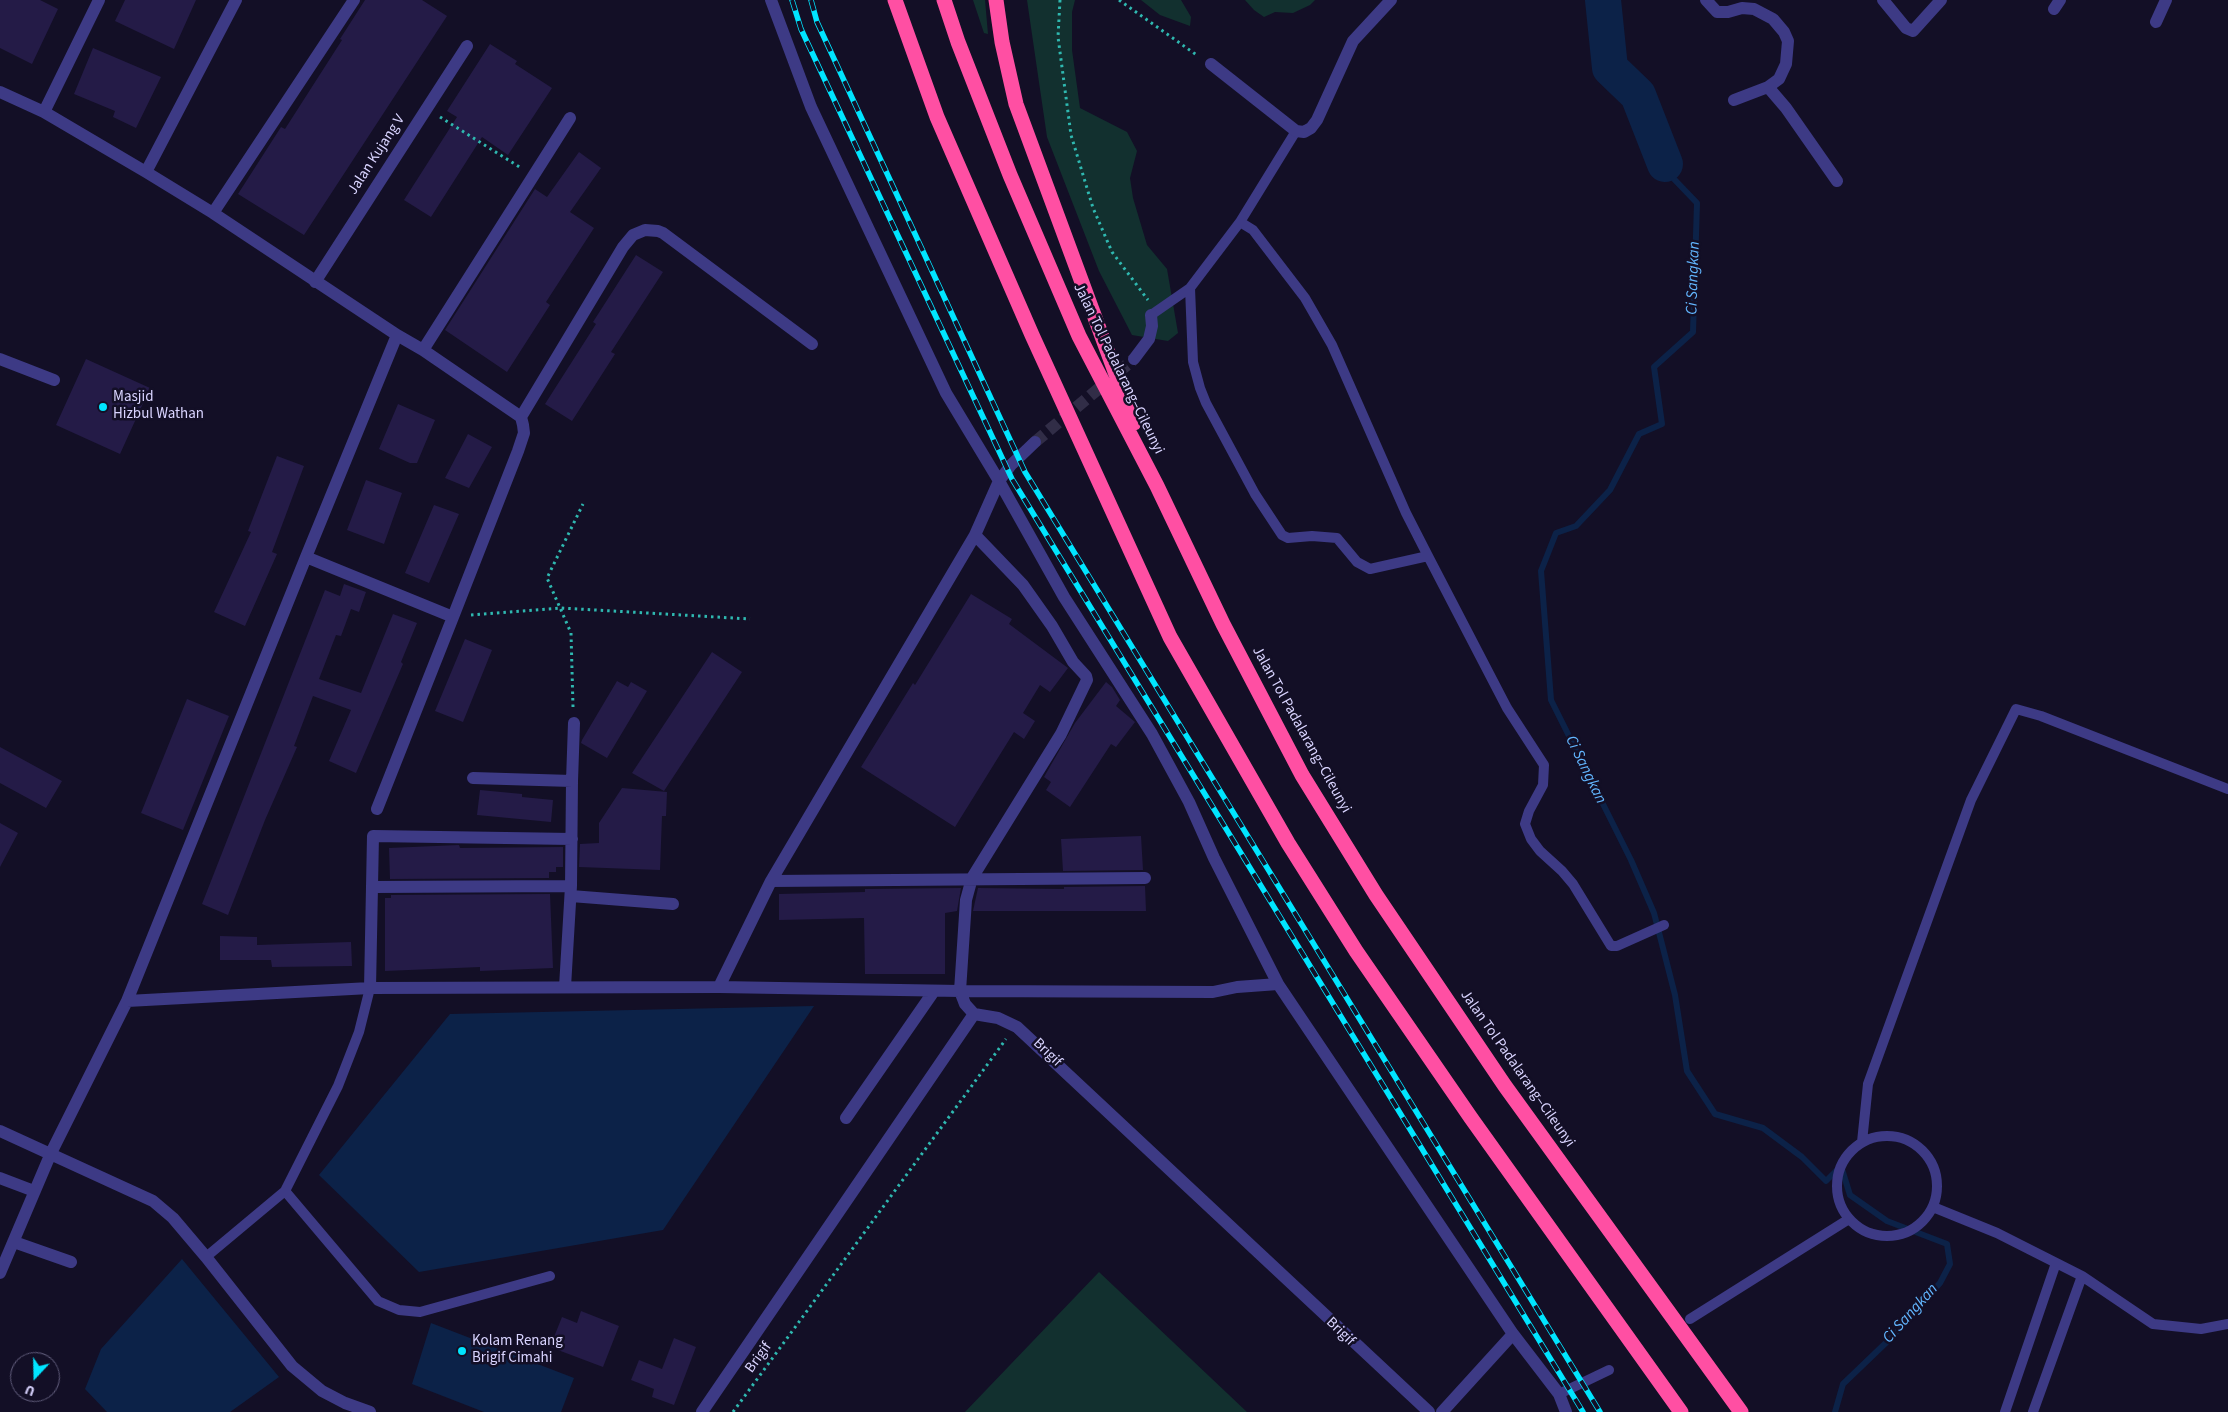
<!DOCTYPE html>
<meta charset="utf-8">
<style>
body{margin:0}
#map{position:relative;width:2228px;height:1412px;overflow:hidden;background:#130f26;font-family:"Source Sans 3",sans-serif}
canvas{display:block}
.north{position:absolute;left:10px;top:1352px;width:50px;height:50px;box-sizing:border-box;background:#130f26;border:1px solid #625e7d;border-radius:50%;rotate:201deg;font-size:14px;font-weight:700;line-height:20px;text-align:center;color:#d9d4ff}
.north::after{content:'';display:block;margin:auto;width:18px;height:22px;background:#00e5ff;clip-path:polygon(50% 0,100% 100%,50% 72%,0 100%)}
</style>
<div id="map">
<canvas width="2228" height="1412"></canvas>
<div class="north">U</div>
</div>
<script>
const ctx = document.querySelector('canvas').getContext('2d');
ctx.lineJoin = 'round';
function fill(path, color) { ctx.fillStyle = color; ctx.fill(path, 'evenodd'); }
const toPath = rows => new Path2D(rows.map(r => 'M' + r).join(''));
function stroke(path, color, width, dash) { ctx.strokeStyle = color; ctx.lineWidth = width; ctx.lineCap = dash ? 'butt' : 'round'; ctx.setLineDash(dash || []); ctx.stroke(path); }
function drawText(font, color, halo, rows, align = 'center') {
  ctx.font = font + ' "Source Sans 3",sans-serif'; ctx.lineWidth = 5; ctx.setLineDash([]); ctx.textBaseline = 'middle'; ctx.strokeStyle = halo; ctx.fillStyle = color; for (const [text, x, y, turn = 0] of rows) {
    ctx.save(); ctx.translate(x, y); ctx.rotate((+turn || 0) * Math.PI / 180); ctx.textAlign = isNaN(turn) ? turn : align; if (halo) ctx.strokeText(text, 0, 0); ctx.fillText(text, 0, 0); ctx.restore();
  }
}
const green = toPath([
 [973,0,985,0,988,34,984,33],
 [1027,0,1075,0,1072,12,1072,50,1080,108,1127,132,1137,151,1130,178,1133,198,1147,245,1167,269,1178,333,1168,341,1132,335,1099,271,1047,137],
 [1141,0,1181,0,1191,17,1190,26,1160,15],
 [1245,0,1315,0,1310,5,1293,13,1275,12,1264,17,1254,10],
 [1099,1272,1247,1412,965,1412]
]);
const water = toPath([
 [814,1006,663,1230,419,1272,319,1175,450,1014],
 [182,1259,279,1377,230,1412,107,1412,85,1389,101,1349],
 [431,1323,574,1378,561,1412,484,1412,412,1384]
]);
const stream = toPath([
 [1665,164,1673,178,1697,203,1693,332,1654,367,1662,424,1639,434,1610,490,1576,526,1556,533,1541,571,1551,700,1631,860,1654,913,1675,995,1687,1071,1715,1114,1763,1128,1802,1157,1826,1181,1841,1166,1850,1195,1887,1221,1947,1244,1950,1264,1940,1283,1893,1336,1843,1384,1835,1412]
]);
const river = toPath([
 [1603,0,1610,68,1638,95,1665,164]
]);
const building = toPath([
 [0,0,40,0,58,9,32,64,0,48],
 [125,0,196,0,174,49,115,21],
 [365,0,422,0,447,16,304,235,238,194,281,127,285,129,342,40,340,39],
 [490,44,517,61,515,64,552,88,508,155,482,137,431,217,404,200,457,117,447,111],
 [93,48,161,77,136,128,113,117,115,111,74,94],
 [579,152,601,168,570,212,594,228,546,302,550,305,507,372,445,330,535,189,547,197],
 [636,255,663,272,611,352,615,354,572,421,545,404,596,324,593,322],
 [86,359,150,388,120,454,56,425],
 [398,404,435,420,417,463,410,463,379,449],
 [468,434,492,447,469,488,445,478],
 [277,456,304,466,272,552,277,554,245,626,214,612,251,532,248,531],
 [366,480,402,493,384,544,347,530],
 [434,505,459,514,429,583,405,573],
 [344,584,366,592,359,612,351,609,341,636,336,635,319,679,361,693,393,614,417,623,401,662,403,664,356,773,329,761,351,710,313,696,294,746,297,747,265,820,228,915,202,904,325,590,340,596],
 [971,594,1012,619,1009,624,1068,668,1050,692,1040,685,1023,713,1035,721,1024,739,1014,732,955,827,861,767,913,683,915,685],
 [465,639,492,650,463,722,435,711],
 [712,652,742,672,664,791,632,773],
 [617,681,628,687,631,682,647,691,607,758,581,743,582,740],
 [1106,682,1112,687,1120,700,1116,706,1135,722,1116,747,1111,744,1070,807,1046,790,1051,782,1044,777,1075,723],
 [187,699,229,716,183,830,141,813],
 [0,747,62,781,46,808,0,783],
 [622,788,667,792,666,816,662,816,660,870,579,867,580,844,599,843,599,823],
 [480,790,522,794,522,797,553,800,551,822,477,815],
 [0,823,18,833,0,867],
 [1141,836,1143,870,1063,871,1061,839],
 [459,845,460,848,563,847,563,867,556,867,556,872,549,872,549,878,390,879,389,848],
 [1145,886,1146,911,973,911,978,888,1064,889,1064,887],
 [961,888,957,911,945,913,945,974,865,974,864,918,779,920,779,894,865,892,865,889],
 [550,894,553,968,480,971,480,967,385,971,385,898,391,898,391,895],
 [220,936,257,937,257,945,351,942,352,966,272,967,271,960,220,960],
 [581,1311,619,1326,603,1367,550,1347,562,1317,577,1323],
 [674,1338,696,1347,674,1405,652,1397,654,1389,631,1380,639,1360,662,1369]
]);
const streetTunnel = toPath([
 [1035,442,1134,359]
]);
const path = toPath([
 [1060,0,1058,37,1071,135,1093,208,1112,252,1148,300],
 [1119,0,1198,56],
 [440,117,521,168],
 [471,615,561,608,750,619],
 [573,707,571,633,547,578,583,504],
 [733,1412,1006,1039]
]);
const lane = toPath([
 [1240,222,1296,131],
 [1190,288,1193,362,1200,388,1206,403,1255,494,1282,535,1288,538,1312,536,1337,538,1357,562,1370,569,1428,556],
 [1151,315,1190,288,1240,222,1253,230,1305,298,1332,345,1406,513,1428,556,1507,708,1544,765,1543,785,1529,811,1525,824,1531,839,1540,851,1562,871,1573,884,1611,946,1617,946,1664,925],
 '1837 1186a50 50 0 1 1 100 0a50 50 0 1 1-100 0Z',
 [1862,1142,1868,1084,1971,800,2016,709,2041,716,2228,789],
 [285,1191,378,1301,399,1310,420,1312,550,1276],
 [1933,1207,1997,1233,2082,1276,2153,1324,2201,1329,2228,1324],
 [206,1257,285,1191,338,1086,359,1032,370,988],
 [1690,1319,1849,1219],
 [1559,1394,1609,1370],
 [2005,1412,2056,1263],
 [2033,1412,2082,1276]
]);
const street = toPath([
 [771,0,811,107,946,393,999,481,1064,597,1152,734,1189,802,1214,858,1278,984],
 [1706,0,1717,12,1728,12,1742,8,1754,9,1773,19,1784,32,1788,41,1786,64,1779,79,1768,87,1734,100],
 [1883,0,1906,28,1913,31,1941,0],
 [2054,9,2060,0],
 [2156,22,2166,0],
 [1211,64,1296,131,1304,132,1311,128,1317,120,1353,41,1391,0],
 [1768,87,1786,108,1837,181],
 [0,92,44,112],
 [146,172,236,0],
 [213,213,354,0],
 [315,282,467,46],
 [397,335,423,350,521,417,523,425,524,433,518,451,453,617],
 [423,350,570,118],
 [0,359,54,380],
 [1134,359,1149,339,1152,326,1151,315],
 [521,417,623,247,633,235,645,230,658,231,663,233,812,344],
 [306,557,453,617,377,809],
 [473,778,572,781,571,886,565,987],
 [572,781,574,723],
 [771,881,1145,878],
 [373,887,571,886],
 [571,896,673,904],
 [719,987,771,881,975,535],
 [370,988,373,836,572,839],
 [127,1001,370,988,719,987,960,991,1213,992,1237,987,1278,984,1513,1334,1559,1394,1566,1412],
 [974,1014,965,1004,960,991,966,900,972,878,1061,734,1087,680,1086,676,1073,662,1052,626,1023,585,975,535,999,481,1011,465,1035,442],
 [846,1118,934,991],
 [0,1131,153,1201,173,1218,206,1257,292,1366,322,1391,345,1403,370,1412],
 [0,1178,34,1191],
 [14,1242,71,1262],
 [0,1273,51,1153,127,1001,306,557,397,335,213,213,146,172,44,112,99,0],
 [702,1412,974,1014,998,1018,1017,1027,1429,1412],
 [1442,1412,1513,1334]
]);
const highway = toPath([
 [895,0,937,117,1032,335,1170,637,1288,843,1356,951,1471,1118,1681,1412],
 [944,0,958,42,1010,175,1079,336,1157,486,1223,624,1302,775,1376,895,1505,1086,1741,1412],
 [996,0,1002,42,1016,104,1134,423]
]);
const rail = toPath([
 [792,0,801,29,1012,479,1583,1412],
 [811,0,817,22,1025,472,1600,1412]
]);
const markers = [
 [103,407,5,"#00e5ff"],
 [462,1351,5,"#00e5ff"]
];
const streetNames = [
 ["Jalan Kujang V",377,155,-57],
 ["Jalan Tol Padalarang–Cileunyi",1118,369,64],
 ["Jalan Tol Padalarang–Cileunyi",1301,730,61],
 ["Brigif",1047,1053,44],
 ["Jalan Tol Padalarang–Cileunyi",1517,1069,55],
 ["Brigif",1340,1332,44],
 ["Brigif",759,1358,-54]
];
const poiNames = [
 ["Masjid",113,398],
 ["Hizbul Wathan",113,415],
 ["Kolam Renang",472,1342],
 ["Brigif Cimahi",472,1359]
];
const waterNames = [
 ["Ci Sangkan",1694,278,-88],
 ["Ci Sangkan",1585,770,64],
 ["Ci Sangkan",1911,1314,-48]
];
fill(green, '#12302f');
fill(water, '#0c2248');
stroke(stream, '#0c2248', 6);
stroke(river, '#0c2248', 36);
fill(building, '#241b47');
stroke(streetTunnel, '#312d47', 12, [12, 6]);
stroke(path, '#2fb8b0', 3, [2.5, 4]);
stroke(lane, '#3d3a85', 10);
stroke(street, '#3d3a85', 12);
stroke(highway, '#ff4fa3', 15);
stroke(rail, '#00e5ff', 5.5);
stroke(rail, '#130f26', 4, [11]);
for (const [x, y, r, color] of markers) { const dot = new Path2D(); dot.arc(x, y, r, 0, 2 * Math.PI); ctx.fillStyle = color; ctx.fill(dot); stroke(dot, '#130f26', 2); }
drawText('15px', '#d9d4ff', '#130f26', streetNames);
drawText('15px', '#d9d4ff', '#130f26', poiNames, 'left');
drawText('italic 16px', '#62b6ff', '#130f26', waterNames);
</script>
